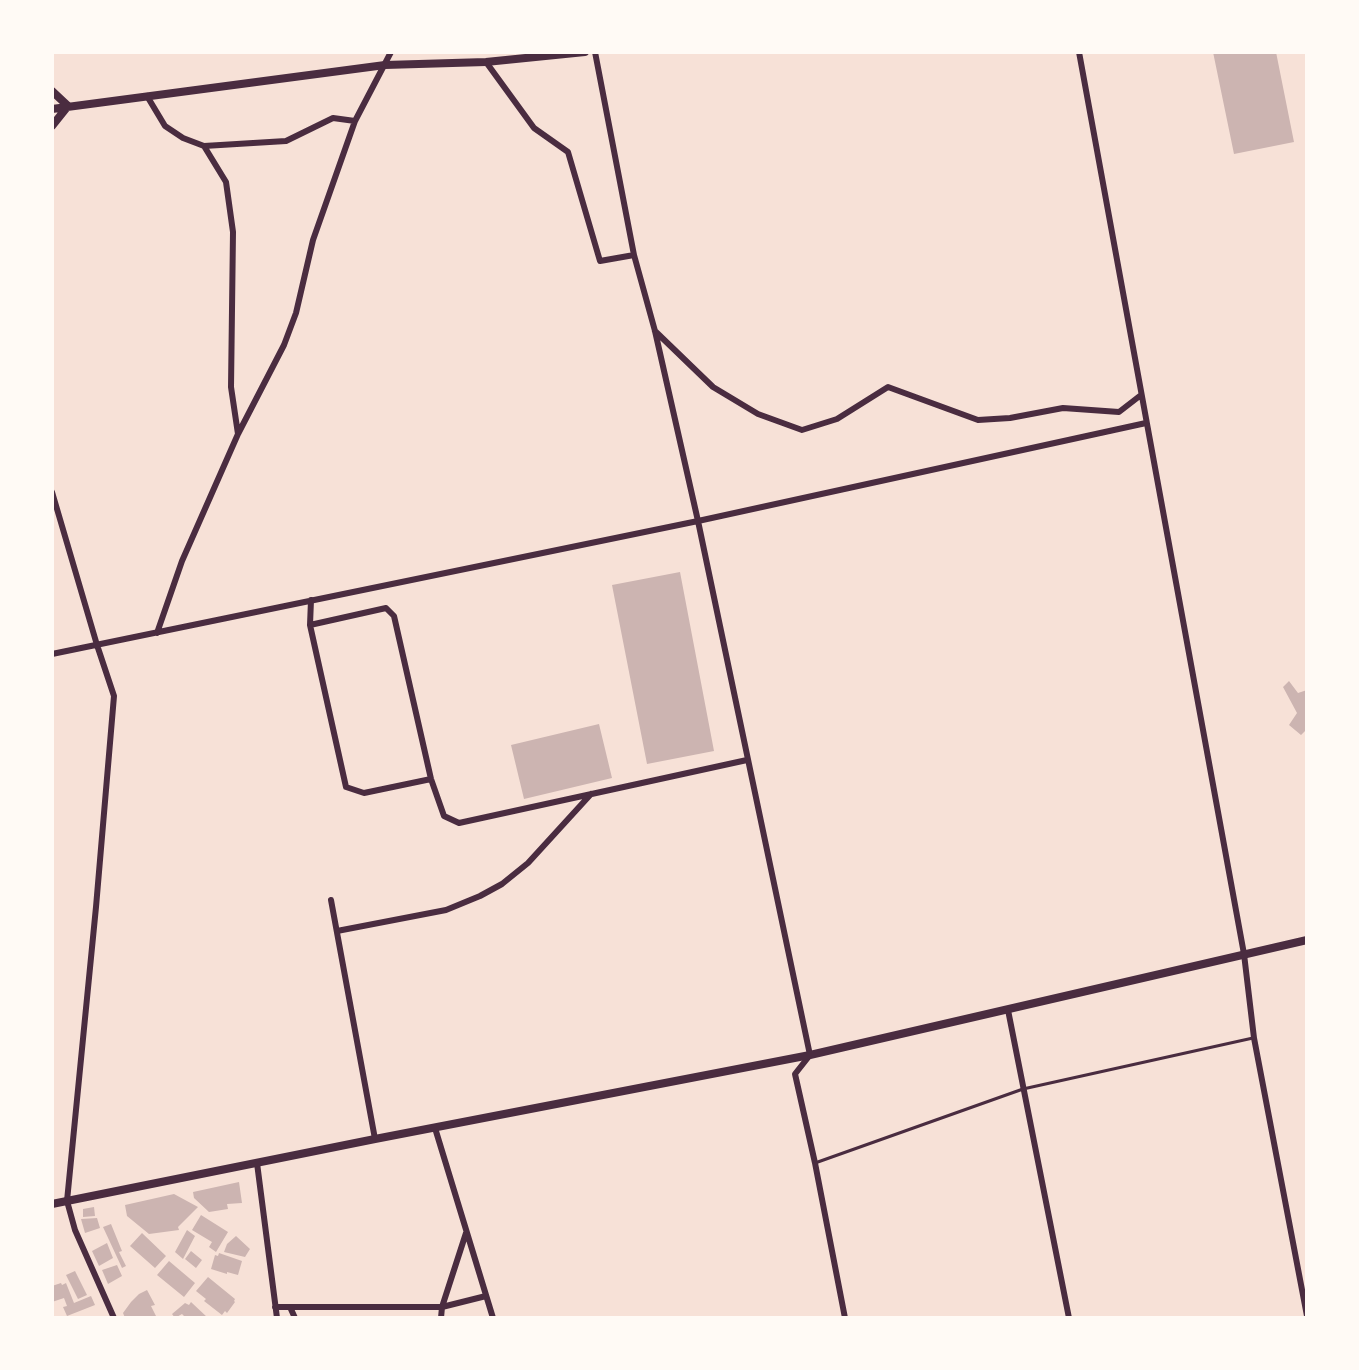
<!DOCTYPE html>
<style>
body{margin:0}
#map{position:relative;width:1359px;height:1370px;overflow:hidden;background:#f7e1d7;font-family:"Titillium Web",sans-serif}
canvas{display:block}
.frame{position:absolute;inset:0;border:54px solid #fffaf5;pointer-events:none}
</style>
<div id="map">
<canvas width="1359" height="1370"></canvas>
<div class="frame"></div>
</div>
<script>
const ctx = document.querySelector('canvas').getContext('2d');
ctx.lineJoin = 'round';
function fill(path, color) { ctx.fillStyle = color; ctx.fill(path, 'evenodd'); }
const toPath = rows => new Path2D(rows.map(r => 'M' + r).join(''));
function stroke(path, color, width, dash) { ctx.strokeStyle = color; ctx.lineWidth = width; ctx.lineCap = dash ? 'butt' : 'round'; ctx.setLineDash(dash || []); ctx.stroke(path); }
const building = toPath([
 [1213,52,1276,52,1294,142,1234,154],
 [680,572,714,751,647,764,612,585],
 [1289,681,1298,693,1307,690,1307,729,1301,735,1289,725,1297,713,1283,687],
 [599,724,612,778,524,799,511,745],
 [239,1182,242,1203,227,1204,228,1209,209,1212,194,1198,193,1192],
 [174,1194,198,1207,178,1227,179,1230,149,1234,127,1216,125,1205],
 [94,1207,95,1216,83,1217,83,1209],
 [201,1215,228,1232,216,1252,209,1247,212,1242,192,1230],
 [97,1218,100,1228,85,1233,81,1219],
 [111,1224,122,1251,119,1252,126,1266,122,1268,103,1227],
 [187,1230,195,1236,183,1259,175,1252],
 [142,1233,166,1256,155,1268,130,1246],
 [236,1236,250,1249,245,1257,224,1252,227,1244],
 [107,1243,113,1258,99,1266,92,1251],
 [191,1251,202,1260,196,1268,185,1259],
 [219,1253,242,1261,238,1275,227,1272,227,1274,211,1269,215,1255,218,1256],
 [169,1261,195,1283,184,1297,157,1275],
 [117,1265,122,1276,108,1284,102,1270],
 [75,1271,87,1295,78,1299,66,1275],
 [208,1277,235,1299,234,1301,235,1302,227,1313,225,1311,222,1315,204,1301,206,1299,196,1291],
 [61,1283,62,1285,66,1283,74,1303,91,1296,95,1305,67,1316,63,1307,67,1306,64,1298,52,1302,52,1286],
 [147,1290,155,1305,151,1306,157,1318,125,1318,123,1313,131,1302,139,1294],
 [191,1302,208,1318,186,1318,182,1314,175,1318,172,1314,185,1303,189,1305]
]);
const service = toPath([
 [815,1163,1023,1089,1253,1038]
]);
const minor = toPath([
 [595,52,634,255,655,331,698,521,810,1055,795,1074,815,1163,845,1318],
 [1079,52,1244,954,1254,1038,1307,1316],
 [486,62,534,128,568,152,600,261,634,255],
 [147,96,165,126,183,138,204,146,226,182,233,232,231,387,238,434],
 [204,146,286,141,333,118,355,121],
 [655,331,713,387,758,414,802,430,837,419,888,387,978,420,1010,418,1063,408,1119,412,1141,395],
 [52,492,97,645,114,696,96,907,67,1201,75,1230,114,1318],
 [311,600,310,625,346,787,364,793,431,779],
 [310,625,386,608,394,616,431,779,444,816,459,823,747,760],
 [157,633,182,561,238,434,284,345,296,313,313,240,355,121,391,52],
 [52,654,698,521,1146,423],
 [331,900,375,1139],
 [337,931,446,910,480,896,502,884,528,863,591,794],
 [1008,1010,1069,1318],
 [435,1128,493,1318],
 [257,1163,277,1318],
 [275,1307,442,1307,486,1296],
 [290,1307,295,1318],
 [441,1318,442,1307,466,1233]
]);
const tertiary = toPath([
 [52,91,68,106],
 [52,109,385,65,486,62,585,52],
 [52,126,68,106],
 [52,1204,375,1139,810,1055,1307,940]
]);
fill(building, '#ccb4b1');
stroke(service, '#4a2c40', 3);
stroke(minor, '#4a2c40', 6);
stroke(tertiary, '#4a2c40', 8);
</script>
